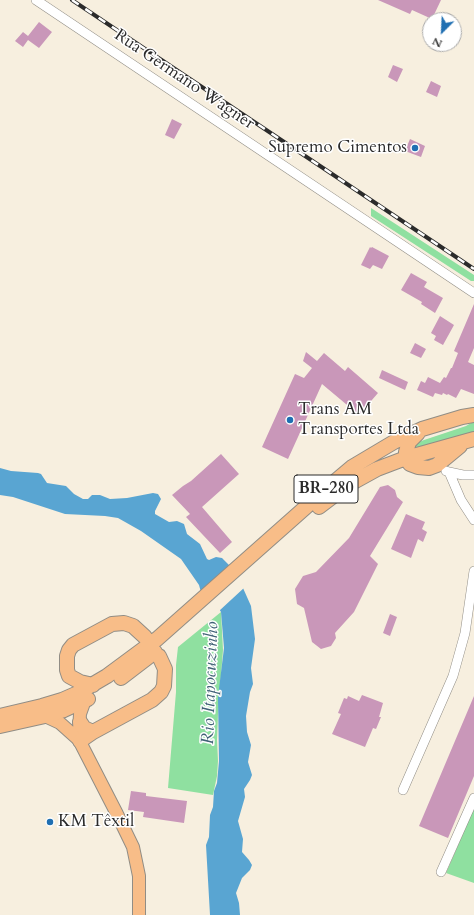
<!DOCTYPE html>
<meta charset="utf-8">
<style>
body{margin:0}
#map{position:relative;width:474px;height:915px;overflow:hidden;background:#f7efdf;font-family:Cardo,serif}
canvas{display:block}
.north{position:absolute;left:422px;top:12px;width:40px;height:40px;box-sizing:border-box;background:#fff;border:1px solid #aaa;border-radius:50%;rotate:204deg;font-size:11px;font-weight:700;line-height:16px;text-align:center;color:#2b2b2b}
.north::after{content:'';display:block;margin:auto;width:14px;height:18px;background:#1f6fb2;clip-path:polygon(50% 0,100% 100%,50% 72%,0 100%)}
</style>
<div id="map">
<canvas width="474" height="915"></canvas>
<div class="north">N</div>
</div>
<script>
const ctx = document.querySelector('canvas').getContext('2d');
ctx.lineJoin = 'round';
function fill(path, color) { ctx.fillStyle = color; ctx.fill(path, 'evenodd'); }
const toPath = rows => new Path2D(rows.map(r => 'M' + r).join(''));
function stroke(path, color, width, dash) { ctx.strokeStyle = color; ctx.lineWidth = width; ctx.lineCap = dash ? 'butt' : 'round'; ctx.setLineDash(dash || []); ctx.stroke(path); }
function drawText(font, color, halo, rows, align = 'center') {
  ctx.font = font + ' Cardo,serif'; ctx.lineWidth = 3; ctx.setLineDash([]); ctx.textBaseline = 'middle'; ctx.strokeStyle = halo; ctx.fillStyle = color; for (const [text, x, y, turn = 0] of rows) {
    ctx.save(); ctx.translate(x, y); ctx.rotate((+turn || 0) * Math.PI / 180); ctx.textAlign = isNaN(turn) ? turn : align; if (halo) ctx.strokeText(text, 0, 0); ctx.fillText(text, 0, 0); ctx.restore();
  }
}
const green = toPath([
 [371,208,474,275,474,281,471,281,371,216],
 [474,421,474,433,411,451,414,444,424,440,466,426],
 [221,612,223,650,218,714,217,740,218,761,217,776,213,795,168,788,176,692,176,665,178,647],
 [474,808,474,883,446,873]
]);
const water = toPath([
 [0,468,11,471,38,473,41,474,47,483,66,486,74,494,83,499,88,499,92,495,100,495,110,499,127,498,153,493,158,494,161,499,155,511,155,514,169,522,177,521,184,524,187,534,200,544,207,559,209,560,216,557,222,558,232,568,202,596,199,585,181,559,141,531,118,518,105,516,65,514,13,497,0,495],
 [243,588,251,606,255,639,251,668,253,684,250,692,246,716,247,732,251,745,248,762,252,775,250,780,244,789,245,797,238,821,243,839,242,852,249,860,252,865,250,870,242,878,236,893,239,903,240,915,210,915,206,845,209,837,210,815,213,807,214,791,217,783,219,761,218,697,224,648,221,612,218,607]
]);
const pier = toPath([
 [238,576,241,577,245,587,219,611,217,608,210,605,209,602]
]);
const building = toPath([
 [378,0,441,0,432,19,412,10,410,14],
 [39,22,52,32,39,48,28,40,23,47,15,41,23,32,28,36],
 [393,65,403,69,397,82,388,77],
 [431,81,441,86,437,97,426,92],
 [172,119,182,124,174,139,165,135],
 [410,139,425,146,421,157,405,151],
 [370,247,371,248,372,247,389,256,382,269,373,265,370,269,361,265],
 [411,273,427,282,424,287,443,298,435,313,421,304,422,302,401,290],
 [474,304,474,348,468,362,474,365,474,394,461,389,456,398,448,394,447,395,443,393,442,395,435,393,433,397,417,390,421,381,425,383,428,377,440,383,444,377,446,378,451,368,452,368,458,353,454,351],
 [440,316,454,325,443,345,434,340,436,336,431,333],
 [415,343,426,349,421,358,410,353],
 [306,352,317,361,324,353,345,371,348,367,378,393,359,415,322,384,288,459,262,447,295,374,304,378,312,368,303,361],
 [382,370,408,382,405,390,379,378],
 [221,454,239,474,202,507,232,542,220,553,186,517,190,514,172,495,183,486,191,481],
 [388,485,395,490,397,497,403,502,370,556,378,564,354,612,335,633,336,638,331,646,321,649,312,642,304,608,297,604,295,589,303,576,316,572,349,538,380,487],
 [406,514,425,522,422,529,427,532,423,542,418,539,411,558,391,549],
 [390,614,397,617,390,636,383,633],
 [362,695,383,703,379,717,381,717,376,729,373,728,365,747,332,734,341,714,338,713,344,698,347,699,348,696,359,701],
 [474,696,474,776,448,838,419,826],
 [131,791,146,793,146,796,187,801,184,823,143,817,144,812,128,810]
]);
const minor = toPath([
 [36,0,474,293],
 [446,471,449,472,463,475,474,475],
 [449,472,461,500,474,520],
 [403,790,453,676,465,633,474,571],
 [441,872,474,798]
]);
const major = toPath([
 [45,716,60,723,79,740,117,814,133,847,139,876,139,915],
 [79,730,80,714,85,700]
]);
const highway = toPath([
 [418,433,409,442,406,452,406,458,410,464,418,467,429,468,437,465,460,446],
 [319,507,348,485,377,469,406,458,474,439],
 [121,678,155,652],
 [93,685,80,682,69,676,67,670,67,656,69,650,73,645,112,624,124,623,133,626,145,637],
 [0,716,42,706,62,700,78,693,107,676,157,639,333,483,352,467,394,442,422,429,462,417,474,415],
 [80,722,84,728,93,732],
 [0,726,45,716,64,710,88,699],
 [80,741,93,732,152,700,161,692,164,686,165,669,159,656]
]);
const rail = toPath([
 [72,0,474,269]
]);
const markers = [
 [415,148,4,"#1f6fb2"],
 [290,420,4,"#1f6fb2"],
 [50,822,4,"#1f6fb2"]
];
const shields = [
 [326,489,64]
];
const shieldNames = [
 ["BR-280",326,489]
];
const streetNames = [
 ["Rua Germano Wagner",184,80,34]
];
const poiNames = [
 ["Supremo Cimentos",407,148,"right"],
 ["Trans AM",298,410],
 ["Transportes Ltda",298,430],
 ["KM Têxtil",58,822]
];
const waterNames = [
 ["Rio Itapocuzinho",211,683,-88]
];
fill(green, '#8fe0a0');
fill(water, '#59a5d2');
fill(pier, '#f7efdf');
fill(building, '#c997b9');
stroke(minor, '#918d85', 10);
stroke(major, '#918d85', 14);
stroke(highway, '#918d85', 16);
stroke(minor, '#fff', 9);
stroke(major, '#f8bd88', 12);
stroke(highway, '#f8bd88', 14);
stroke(rail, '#2b2b2b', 4);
stroke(rail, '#fff', 2.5, [8]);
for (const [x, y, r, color] of markers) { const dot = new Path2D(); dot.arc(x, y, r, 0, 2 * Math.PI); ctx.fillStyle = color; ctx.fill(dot); stroke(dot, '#fff', 1.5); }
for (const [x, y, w] of shields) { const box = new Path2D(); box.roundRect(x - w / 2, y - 14, w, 28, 3); ctx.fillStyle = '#fff'; ctx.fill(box); stroke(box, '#2b2b2b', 1); }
drawText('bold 16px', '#2b2b2b', null, shieldNames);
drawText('17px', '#2b2b2b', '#fff', streetNames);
drawText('17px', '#2b2b2b', '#fff', poiNames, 'left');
drawText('italic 18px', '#406276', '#fff', waterNames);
</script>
